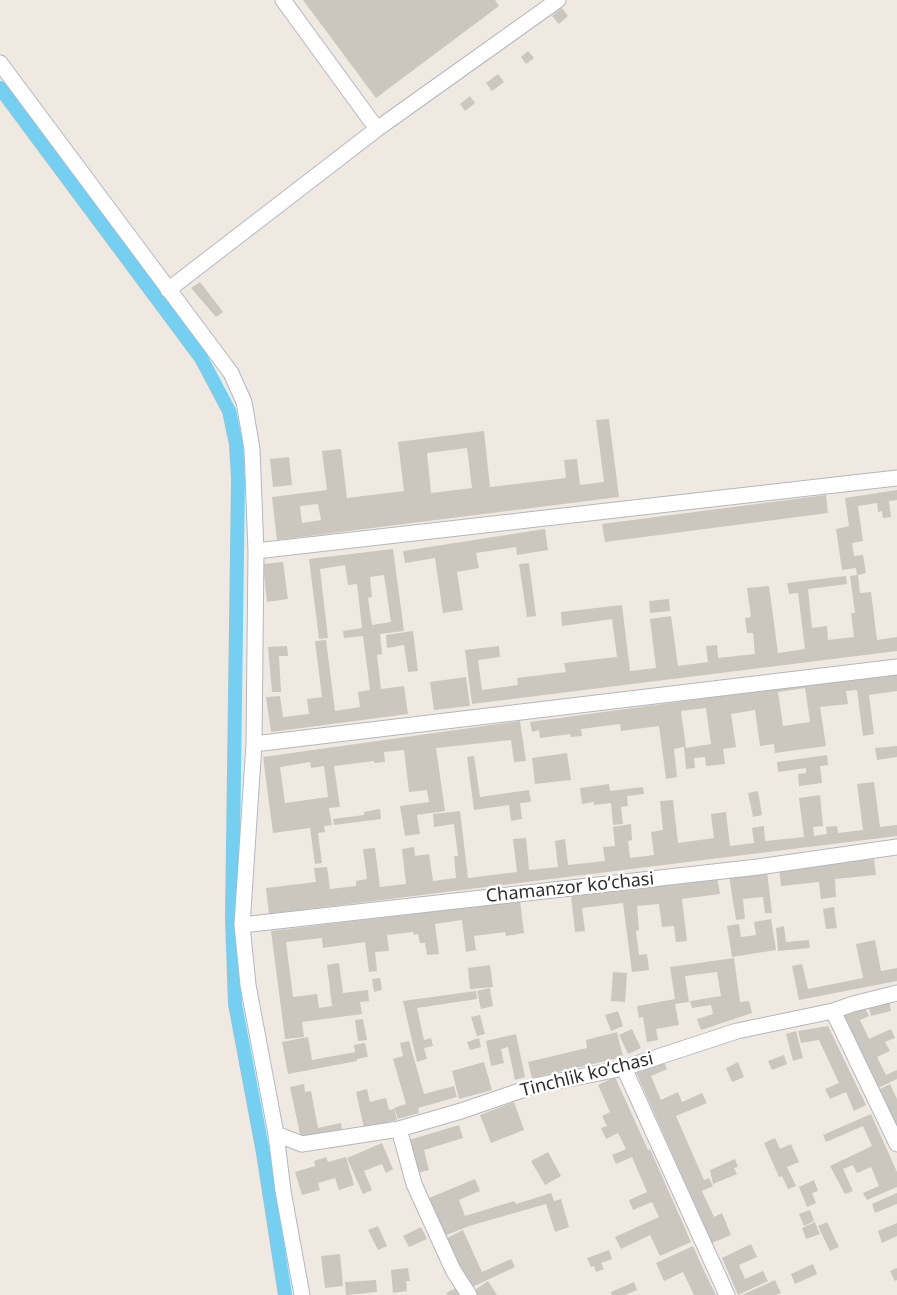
<!DOCTYPE html>
<meta charset="utf-8">
<style>
body{margin:0}
canvas{display:block;background:#efe9e1}
</style>
<canvas width="897" height="1295"></canvas>
<script>
const ctx = document.querySelector('canvas').getContext('2d');
ctx.lineJoin = 'round';
const toPath = rows => new Path2D(rows.map(r => 'M' + r).join(''));
function stroke(path, color, width, dash) { ctx.strokeStyle = color; ctx.lineWidth = width; ctx.lineCap = dash ? 'butt' : 'round'; ctx.setLineDash(dash || []); ctx.stroke(path); }
function fill(path, color) { ctx.fillStyle = color; ctx.fill(path, 'evenodd'); }
function drawText(font, color, halo, rows, align = 'center') {
  ctx.font = font + ' "Noto Sans",sans-serif'; ctx.lineWidth = 5; ctx.setLineDash([]); ctx.textBaseline = 'middle'; ctx.strokeStyle = halo; ctx.fillStyle = color; for (const [text, x, y, turn = 0] of rows) {
    ctx.save(); ctx.translate(x, y); ctx.rotate((+turn || 0) * Math.PI / 180); ctx.textAlign = isNaN(turn) ? turn : align; if (halo) ctx.strokeText(text, 0, 0); ctx.fillText(text, 0, 0); ctx.restore();
  }
}
const canal = toPath([
 [0,88,201,358,229,411,236,444,238,479,232,919,235,1004,263,1153,285,1295]
]);
const building = toPath([
 [303,0,495,0,499,6,376,98],
 [562,8,568,16,559,24,552,16],
 [528,51,534,58,526,64,521,57],
 [498,74,504,82,492,91,486,83],
 [470,96,475,103,465,111,460,104],
 [200,282,223,312,216,317,191,288],
 [609,419,619,497,277,540,272,497,327,490,322,451,341,449,347,498,404,491,398,442,484,431,490,487,566,478,564,460,577,459,580,485,604,482,596,420],
 [467,448,472,488,431,493,427,453],
 [318,504,321,520,302,523,300,506],
 [289,457,292,485,273,487,270,459],
 [897,490,897,500,889,501,891,517,883,518,882,511,878,512,877,503,858,506,863,541,852,543,854,556,863,555,866,573,858,575,860,593,871,592,877,640,897,637,897,651,472,704,465,650,499,646,500,657,478,660,482,690,518,685,517,678,566,672,564,663,617,657,612,619,562,626,561,612,622,605,630,671,656,668,650,619,671,616,678,666,708,662,706,646,717,645,718,658,755,654,753,633,747,633,745,618,751,617,747,588,769,586,778,653,805,649,798,593,789,594,787,583,846,576,847,584,808,589,812,628,827,626,828,640,854,637,851,613,855,613,850,576,857,575,856,568,842,570,836,529,849,526,845,498],
 [826,495,828,513,605,542,602,524],
 [545,529,548,550,517,555,516,547,476,553,479,568,457,572,463,610,443,613,435,558,405,563,403,551],
 [393,549,404,631,380,634,382,654,377,655,381,689,404,686,408,714,271,732,266,697,280,696,283,717,309,714,307,699,322,697,315,641,326,640,335,711,360,707,358,692,370,690,363,636,344,638,343,631,362,628,357,584,348,585,345,565,320,569,328,638,319,639,309,559],
 [384,575,391,622,372,625,368,598,372,597,370,577],
 [283,562,288,599,267,602,263,564],
 [529,563,536,616,527,617,519,564],
 [669,599,670,611,650,613,649,601],
 [413,631,418,671,408,672,404,645,387,648,386,635],
 [287,646,288,656,279,656,281,692,272,692,268,647],
 [897,672,897,691,869,695,874,734,863,736,857,690,846,691,848,704,820,707,826,746,775,753,774,744,760,746,755,710,731,714,736,747,723,749,725,764,706,766,705,757,694,758,695,768,686,769,684,747,674,749,677,777,666,779,659,726,621,731,620,724,581,729,582,736,571,737,570,734,540,738,539,730,532,732,530,722],
 [805,688,810,722,783,726,778,692],
 [706,708,711,744,686,748,681,711],
 [466,677,470,706,434,710,430,682],
 [520,721,526,761,514,762,511,740,436,748,445,811,417,815,420,834,405,836,400,806,429,802,427,790,409,792,404,750,384,752,385,762,374,763,374,761,334,766,340,807,329,808,332,825,324,826,325,832,318,833,322,863,315,864,310,828,273,833,263,757],
 [310,762,311,768,324,766,328,797,285,803,280,767],
 [897,746,897,757,877,760,875,748],
 [567,753,571,780,535,784,532,758],
 [827,755,828,765,820,766,822,783,799,786,798,774,806,773,806,768,778,772,777,762],
 [474,756,480,797,529,790,531,802,520,803,522,819,511,821,509,805,474,810,467,757],
 [874,782,880,827,897,825,897,836,269,914,266,888,316,882,314,868,327,867,330,889,356,886,356,881,367,879,363,849,375,848,380,887,406,884,402,849,414,847,415,856,429,854,433,881,456,878,454,856,458,856,454,824,434,827,433,814,460,811,468,878,517,872,513,839,526,838,529,870,558,867,555,841,565,839,568,865,605,861,603,847,615,846,613,827,631,824,632,840,628,841,630,858,654,855,651,832,663,830,660,801,673,800,678,843,714,838,711,814,726,812,730,846,754,843,752,828,764,826,765,841,804,837,799,798,820,795,823,826,813,827,814,836,827,834,826,827,837,826,838,833,863,830,857,784],
 [609,784,610,791,643,787,644,794,627,796,628,806,621,807,623,824,613,825,611,803,594,805,594,802,582,804,580,788],
 [758,791,762,815,753,817,748,793],
 [380,809,381,819,334,825,333,819,364,815,364,812],
 [874,859,876,875,835,879,836,897,821,899,819,882,781,886,779,869],
 [767,871,772,913,765,913,763,897,743,899,745,919,736,920,729,876],
 [717,877,720,894,682,899,687,941,676,942,674,926,662,927,659,904,637,906,639,930,636,931,639,955,647,954,649,970,632,972,623,903,582,908,585,931,575,932,571,895],
 [520,901,524,933,506,936,505,932,474,936,476,950,466,952,462,920,435,924,439,954,427,955,425,943,420,943,418,934,414,935,413,932,387,935,389,951,375,952,377,971,369,972,365,942,323,948,322,938,286,942,293,997,317,994,319,1008,332,1006,327,965,339,963,343,993,368,990,369,1001,360,1002,362,1014,302,1022,304,1037,285,1039,271,931],
 [834,907,837,928,826,929,823,909],
 [771,919,776,950,732,957,727,926,739,924,741,937,756,935,754,922],
 [784,926,786,942,809,940,810,948,778,951,776,928],
 [875,940,881,971,897,968,897,981,799,1000,792,966,802,964,808,989,863,978,856,944],
 [734,958,740,1002,749,1001,752,1013,701,1030,697,1019,713,1014,711,1005,692,1008,690,1001,721,996,717,972,685,976,689,1002,675,1004,679,1025,656,1029,658,1040,647,1042,643,1017,639,1018,637,1006,675,999,670,967],
 [490,965,493,987,470,989,468,968],
 [613,972,627,973,625,1002,611,1001],
 [380,978,382,990,374,992,372,979],
 [490,988,493,1006,481,1009,477,991],
 [476,991,477,999,417,1008,424,1040,431,1038,433,1046,424,1048,427,1059,417,1062,403,1001],
 [889,1000,891,1011,871,1016,868,1005],
 [864,1006,869,1016,860,1020,869,1039,891,1029,895,1038,885,1042,890,1051,877,1057,886,1075,897,1070,897,1079,878,1088,844,1015],
 [618,1011,623,1026,611,1031,605,1015],
 [480,1015,485,1034,477,1036,471,1017],
 [363,1019,367,1040,358,1041,355,1020],
 [828,1026,866,1105,854,1111,846,1092,830,1099,825,1089,839,1083,819,1040,801,1043,798,1031],
 [632,1029,641,1048,628,1054,619,1035],
 [796,1031,803,1058,793,1061,786,1034],
 [617,1032,623,1057,532,1078,528,1062,587,1048,586,1040],
 [516,1034,525,1077,515,1080,508,1047,501,1049,504,1063,491,1066,486,1041],
 [308,1037,312,1060,355,1052,354,1045,365,1043,368,1057,357,1059,357,1061,288,1074,282,1042],
 [479,1038,481,1047,470,1050,467,1042],
 [409,1041,424,1094,454,1086,457,1097,418,1108,419,1113,398,1119,394,1108,406,1104,393,1059,403,1056,400,1043],
 [784,1055,787,1064,772,1070,768,1061],
 [663,1060,667,1069,651,1076,661,1100,678,1092,682,1102,702,1093,707,1103,676,1116,704,1180,709,1178,713,1186,702,1191,714,1217,722,1213,731,1235,712,1243,636,1072],
 [484,1062,492,1090,459,1099,452,1071],
 [738,1062,744,1077,732,1082,726,1068],
 [615,1077,648,1150,650,1149,691,1242,660,1256,650,1235,621,1249,615,1237,659,1217,652,1202,633,1210,629,1200,647,1192,632,1157,616,1164,612,1155,626,1149,618,1133,606,1139,601,1128,607,1126,602,1116,610,1112,598,1085],
 [304,1084,305,1092,311,1091,318,1128,341,1123,342,1131,301,1139,290,1087],
 [890,1084,897,1099,897,1128,878,1090],
 [367,1089,370,1102,386,1098,389,1110,394,1109,397,1120,364,1128,356,1092],
 [514,1102,524,1130,491,1143,480,1115],
 [871,1114,897,1172,897,1187,867,1200,863,1193,879,1186,871,1167,857,1173,853,1165,843,1169,853,1191,845,1194,830,1166,872,1146,863,1126,826,1142,823,1135],
 [459,1125,463,1138,424,1150,429,1170,418,1173,409,1140],
 [775,1138,780,1149,791,1144,799,1162,787,1167,796,1186,788,1189,782,1176,779,1177,764,1143],
 [382,1143,393,1169,386,1173,382,1164,364,1171,372,1190,363,1194,347,1158],
 [548,1152,561,1176,545,1185,531,1161],
 [326,1157,328,1162,346,1157,354,1185,339,1190,335,1178,318,1183,320,1190,302,1195,295,1172,315,1166,314,1161],
 [735,1159,738,1167,734,1168,737,1174,713,1184,710,1170],
 [475,1179,480,1191,459,1200,465,1216,514,1201,516,1204,551,1193,554,1201,561,1199,569,1227,555,1232,546,1204,469,1226,444,1236,429,1198],
 [814,1180,818,1191,812,1193,816,1203,807,1207,799,1187],
 [897,1193,897,1204,875,1213,872,1204],
 [810,1210,814,1221,804,1226,799,1214],
 [815,1222,820,1234,806,1239,802,1228],
 [827,1222,839,1247,830,1251,818,1226],
 [897,1223,897,1236,882,1243,878,1231],
 [378,1226,387,1246,378,1250,368,1230],
 [421,1227,427,1239,409,1247,403,1236],
 [463,1230,482,1272,511,1259,515,1267,470,1288,447,1238],
 [751,1244,757,1257,739,1265,745,1279,763,1271,768,1281,738,1295,722,1258],
 [693,1246,706,1275,716,1295,694,1295,683,1272,664,1281,656,1263],
 [609,1250,612,1259,601,1263,604,1269,596,1272,594,1266,591,1267,587,1258],
 [340,1254,343,1286,325,1288,321,1256],
 [813,1264,817,1274,795,1284,791,1274],
 [408,1268,410,1281,406,1281,407,1291,393,1293,391,1270],
 [897,1268,897,1280,895,1281,890,1271],
 [376,1280,377,1292,346,1295,345,1282],
 [775,1280,781,1293,776,1295,742,1295],
 [488,1281,497,1295,475,1295,472,1292],
 [634,1282,637,1290,625,1295,612,1295,611,1292],
 [456,1288,460,1295,448,1295,446,1293]
]);
const minor = toPath([
 [283,0,377,129,558,0],
 [0,63,231,373,244,402,252,449,256,551,254,744,242,925,248,985,276,1134,283,1191,302,1295],
 [168,290,377,129],
 [256,551,897,478],
 [254,744,897,667],
 [242,925,758,867,897,847],
 [833,1011,897,1144],
 [624,1068,727,1295],
 [399,1129,414,1184,453,1270,469,1295],
 [276,1134,302,1144,399,1129,461,1111,534,1086,624,1068,737,1031,833,1011,853,1004,897,993]
]);
const streetNames = [
 ["Chamanzor koʻchasi",570,888,-6],
 ["Tinchlik koʻchasi",587,1075,-14]
];
stroke(canal, '#75cff0', 14);
fill(building, '#cbc7bf');
stroke(minor, '#b4b7c1', 17);
stroke(minor, '#fff', 15);
drawText('18px', '#2e2e2e', '#fff', streetNames);
</script>
